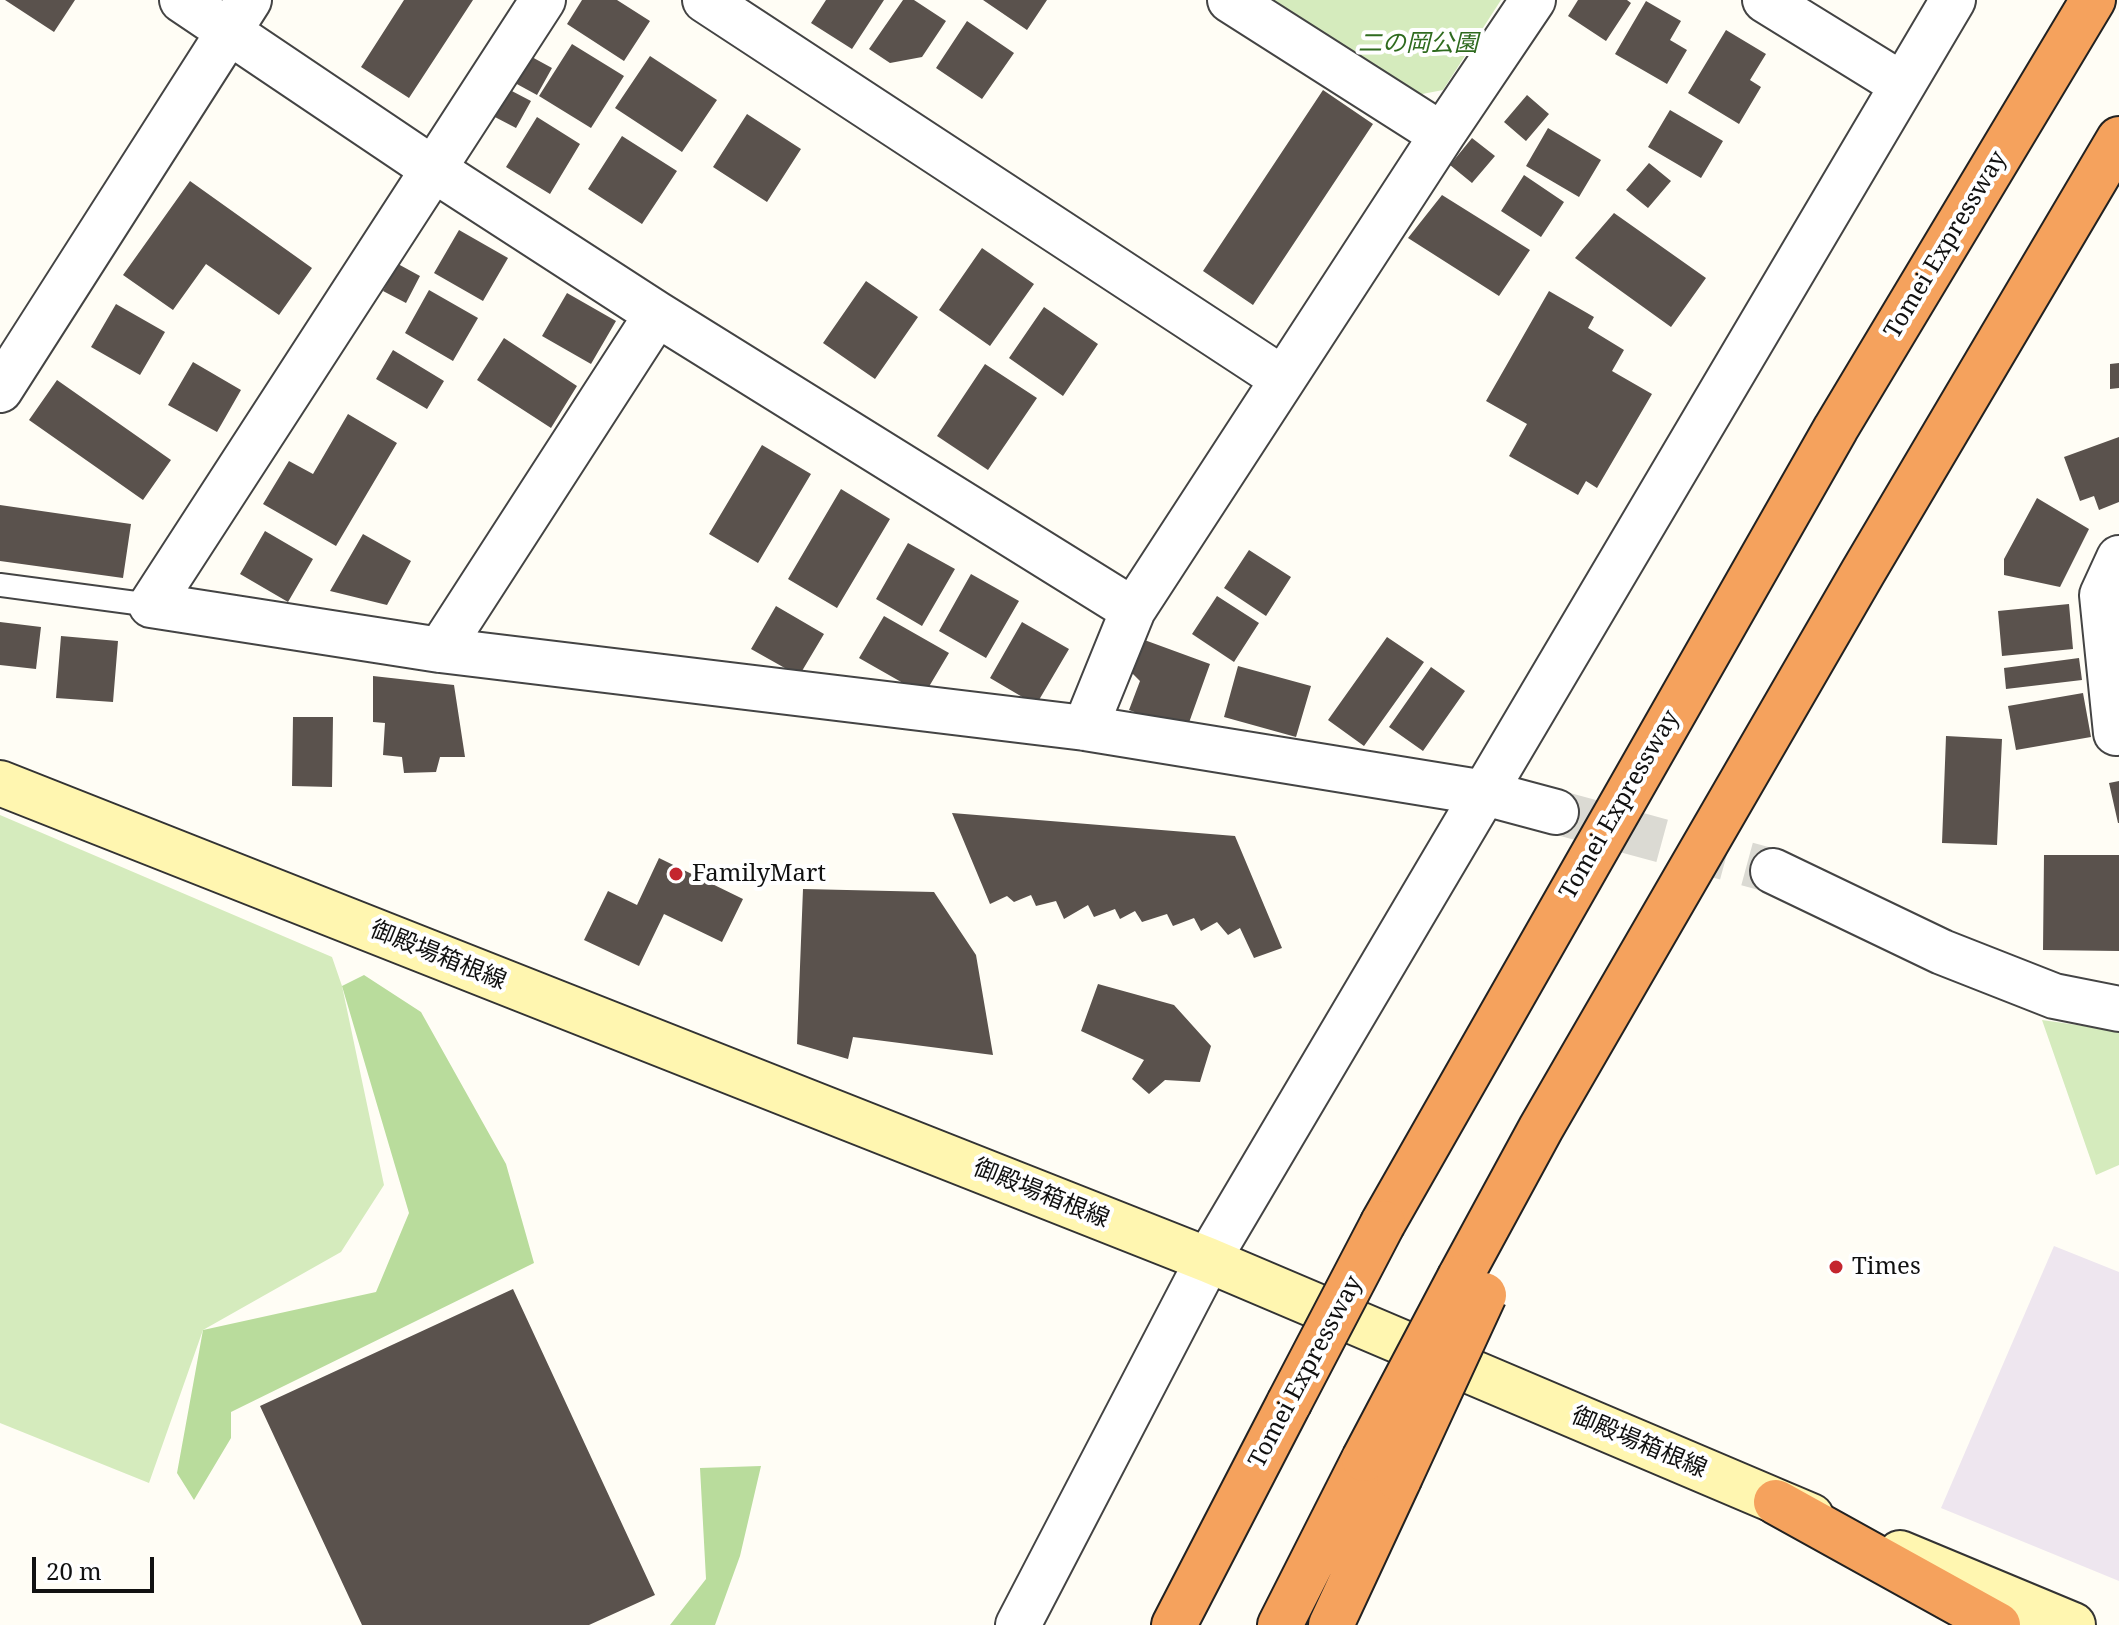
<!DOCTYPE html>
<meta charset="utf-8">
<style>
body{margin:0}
#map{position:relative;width:2119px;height:1625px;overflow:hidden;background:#fffdf5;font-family:"Noto Serif",serif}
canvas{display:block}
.scale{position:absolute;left:32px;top:1557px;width:122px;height:36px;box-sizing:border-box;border:4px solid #111;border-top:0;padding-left:10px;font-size:24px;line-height:28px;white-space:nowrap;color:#111;-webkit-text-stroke:6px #fff;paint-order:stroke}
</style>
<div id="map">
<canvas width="2119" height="1625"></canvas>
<div class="scale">20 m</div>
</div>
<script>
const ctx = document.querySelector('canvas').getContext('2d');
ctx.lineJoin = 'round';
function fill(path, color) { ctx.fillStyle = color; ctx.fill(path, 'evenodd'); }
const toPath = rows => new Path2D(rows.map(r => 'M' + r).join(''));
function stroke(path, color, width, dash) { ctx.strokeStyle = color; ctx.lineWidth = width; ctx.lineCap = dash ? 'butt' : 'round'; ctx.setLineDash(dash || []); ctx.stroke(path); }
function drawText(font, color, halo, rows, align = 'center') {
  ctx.font = font + ' "Noto Serif","Noto Sans JP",serif'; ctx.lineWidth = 8; ctx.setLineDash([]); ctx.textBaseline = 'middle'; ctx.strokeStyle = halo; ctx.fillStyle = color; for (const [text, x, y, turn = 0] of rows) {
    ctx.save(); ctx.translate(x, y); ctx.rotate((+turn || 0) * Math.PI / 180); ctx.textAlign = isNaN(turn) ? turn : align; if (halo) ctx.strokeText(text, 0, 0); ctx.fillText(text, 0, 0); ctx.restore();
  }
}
const industrial = toPath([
 [2054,1246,2119,1272,2119,1581,1941,1508]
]);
const green = toPath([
 [1270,0,1501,0,1443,90,1417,95],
 [0,815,332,957,342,986,384,1185,341,1252,203,1330,149,1483,0,1423],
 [2042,1020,2119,1031,2119,1165,2096,1175]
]);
const forest = toPath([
 [364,975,421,1012,506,1164,534,1263,231,1412,231,1438,194,1500,177,1473,203,1330,376,1292,409,1213,342,986],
 [761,1466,740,1556,715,1625,670,1625,706,1579,700,1468]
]);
const building = toPath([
 [5,0,75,0,54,32],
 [404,0,473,0,409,98,361,67],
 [582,0,617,0,650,21,624,61,567,24],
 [826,0,884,0,852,49,811,23],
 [903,0,914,0,946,21,922,57,890,63,869,49],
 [983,0,1047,0,1027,30],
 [1578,0,1627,0,1631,3,1606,41,1568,16],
 [1646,1,1681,21,1670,40,1687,50,1667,84,1615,54],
 [967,21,1014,53,982,99,936,68],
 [1726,30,1766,54,1750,80,1761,87,1739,124,1688,93],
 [572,44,624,76,591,128,539,96],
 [530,56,552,68,537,95,515,83],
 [650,56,717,100,682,152,615,108],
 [508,89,531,101,516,128,493,116],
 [1323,90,1373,124,1253,305,1203,271],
 [1527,95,1549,114,1526,141,1504,122],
 [1670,110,1723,141,1701,178,1648,147],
 [747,114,801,149,767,202,713,167],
 [537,117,580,144,550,194,506,167],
 [1548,128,1601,160,1579,197,1526,166],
 [622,136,677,171,642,224,588,189],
 [1472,138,1495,156,1472,183,1450,165],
 [1649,163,1671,181,1648,208,1626,190],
 [1524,175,1564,202,1541,237,1501,211],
 [190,181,312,268,279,315,206,264,173,310,123,275],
 [1442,195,1530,250,1499,296,1408,238],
 [1614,213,1706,278,1671,327,1575,258],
 [459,230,508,258,483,301,434,273],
 [982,248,1034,284,990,346,939,310],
 [398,264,420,276,406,303,383,291],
 [866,281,918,317,875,379,823,343],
 [429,290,478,318,453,361,405,333],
 [1549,291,1594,317,1588,328,1624,350,1612,371,1652,394,1597,488,1586,481,1578,495,1509,456,1527,424,1486,401],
 [567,293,616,321,591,364,542,336],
 [116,304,165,332,140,375,91,347],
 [1044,307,1098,344,1063,396,1009,358],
 [504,338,577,386,551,428,477,380],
 [393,350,444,381,427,409,376,379],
 [193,362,241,390,217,432,168,405],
 [2119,363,2119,388,2110,389,2110,364],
 [985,364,1037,398,988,470,937,436],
 [57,380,171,460,143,500,29,420],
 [348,414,397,443,336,546,263,504,289,461,313,474],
 [2119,437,2119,502,2099,510,2094,496,2080,501,2064,457],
 [762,445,811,474,758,563,709,534],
 [841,489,890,519,837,608,788,579],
 [2037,498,2089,529,2060,587,2004,575,2004,559],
 [0,505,131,524,123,578,0,561],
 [265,531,313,559,288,602,240,574],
 [363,534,411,561,387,605,330,591],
 [908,543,955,569,922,626,876,599],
 [1249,550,1291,577,1266,616,1224,588],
 [971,574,1019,601,986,658,939,631],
 [1217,596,1259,623,1234,662,1192,634],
 [2069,604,2073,649,2002,656,1998,611],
 [776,606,824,634,799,676,751,649],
 [884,616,949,653,924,695,859,658],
 [0,622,41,627,36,669,0,665],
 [1022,622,1069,649,1036,705,990,678],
 [61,636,118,641,113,702,56,698],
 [1387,637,1424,662,1364,746,1328,720],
 [1139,638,1210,664,1186,731,1129,710,1140,681,1127,668],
 [2079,658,2082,680,2006,689,2004,668],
 [1238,666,1311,686,1296,737,1224,717],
 [1431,667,1465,691,1423,751,1389,727],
 [373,676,454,685,465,757,440,757,436,772,404,773,402,757,383,755,385,723,373,722],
 [2083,693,2091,737,2016,750,2008,706],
 [293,717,333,717,332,787,292,786],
 [1946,736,2002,739,1997,845,1942,843],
 [2119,781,2119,823,2118,823,2109,783],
 [952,813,1235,836,1282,948,1254,958,1240,928,1228,935,1217,922,1201,931,1194,918,1173,926,1167,914,1142,922,1135,911,1120,919,1115,909,1094,917,1088,905,1064,919,1056,901,1036,906,1031,895,1014,902,1007,896,990,904],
 [2044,855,2119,855,2119,951,2043,950],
 [659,858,743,899,722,942,664,914,639,966,584,940,608,891,637,905],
 [803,889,934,892,976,955,993,1055,853,1037,848,1059,797,1044],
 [1098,984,1174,1005,1211,1046,1200,1082,1165,1080,1149,1094,1132,1079,1144,1060,1081,1031],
 [513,1289,655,1595,589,1625,362,1625,260,1406]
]);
const minorTunnel = toPath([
 [1556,812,1773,871]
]);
const service = toPath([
 [0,585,151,605]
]);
const minor = toPath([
 [182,0,433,169,657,314,1133,610],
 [543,0,151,605,440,650,1085,728,1485,793,1556,812],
 [705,0,1283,379],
 [1230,0,1442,135],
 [1765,0,1901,84],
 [0,390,249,0],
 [2119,558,2102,595,2116,733,2119,732],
 [440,650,657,314],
 [1085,728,1133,610,1442,135,1533,0],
 [1773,871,1942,952,2054,996,2119,1009]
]);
const tertiary = toPath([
 [1018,1625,1208,1260,1953,0]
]);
const secondary = toPath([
 [0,783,1208,1260,1811,1516],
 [1900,1553,2073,1625]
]);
const motorway = toPath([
 [1383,1223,1836,428,2093,0],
 [1460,1277,1541,1128,1863,572,2119,139],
 [1776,1502,1998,1625],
 [1174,1625,1289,1403],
 [1280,1625,1364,1459],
 [1331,1625,1399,1479]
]);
const motorwayBridge = toPath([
 [1289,1403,1383,1223],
 [1364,1459,1460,1277],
 [1399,1479,1484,1295]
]);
const markers = [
 [676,874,8,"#c4262e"],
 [1836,1267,8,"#c4262e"]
];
const parkNames = [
 ["二の岡公園",1418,44]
];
const streetNames = [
 ["Tomei Expressway",1946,245,-59],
 ["Tomei Expressway",1620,805,-60],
 ["御殿場箱根線",438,956,22],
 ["御殿場箱根線",1041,1194,22],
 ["Tomei Expressway",1306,1372,-62],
 ["御殿場箱根線",1639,1443,23]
];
const poiNames = [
 ["FamilyMart",692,874],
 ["Times",1852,1267]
];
fill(industrial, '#eee6ef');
fill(green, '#d5ebbd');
fill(forest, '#b9dc9c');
fill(building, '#5a524d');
stroke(minorTunnel, '#dbdad3', 44, [44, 22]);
stroke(service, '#444', 26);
stroke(minor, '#444', 48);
stroke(tertiary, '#444', 48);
stroke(secondary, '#333', 48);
stroke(motorway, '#222', 48);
stroke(service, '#fff', 22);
stroke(minor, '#fff', 44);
stroke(tertiary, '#fff', 44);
stroke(secondary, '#fff6b0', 44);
stroke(motorway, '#f5a25d', 44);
stroke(motorwayBridge, '#222', 48, []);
stroke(motorwayBridge, '#f5a25d', 44);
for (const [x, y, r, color] of markers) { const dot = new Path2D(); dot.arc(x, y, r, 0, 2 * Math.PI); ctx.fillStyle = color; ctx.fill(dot); stroke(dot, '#fff', 3); }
drawText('italic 24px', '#2f6b1f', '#fff', parkNames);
drawText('24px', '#111', '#fff', streetNames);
drawText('24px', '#111', '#fff', poiNames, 'left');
</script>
